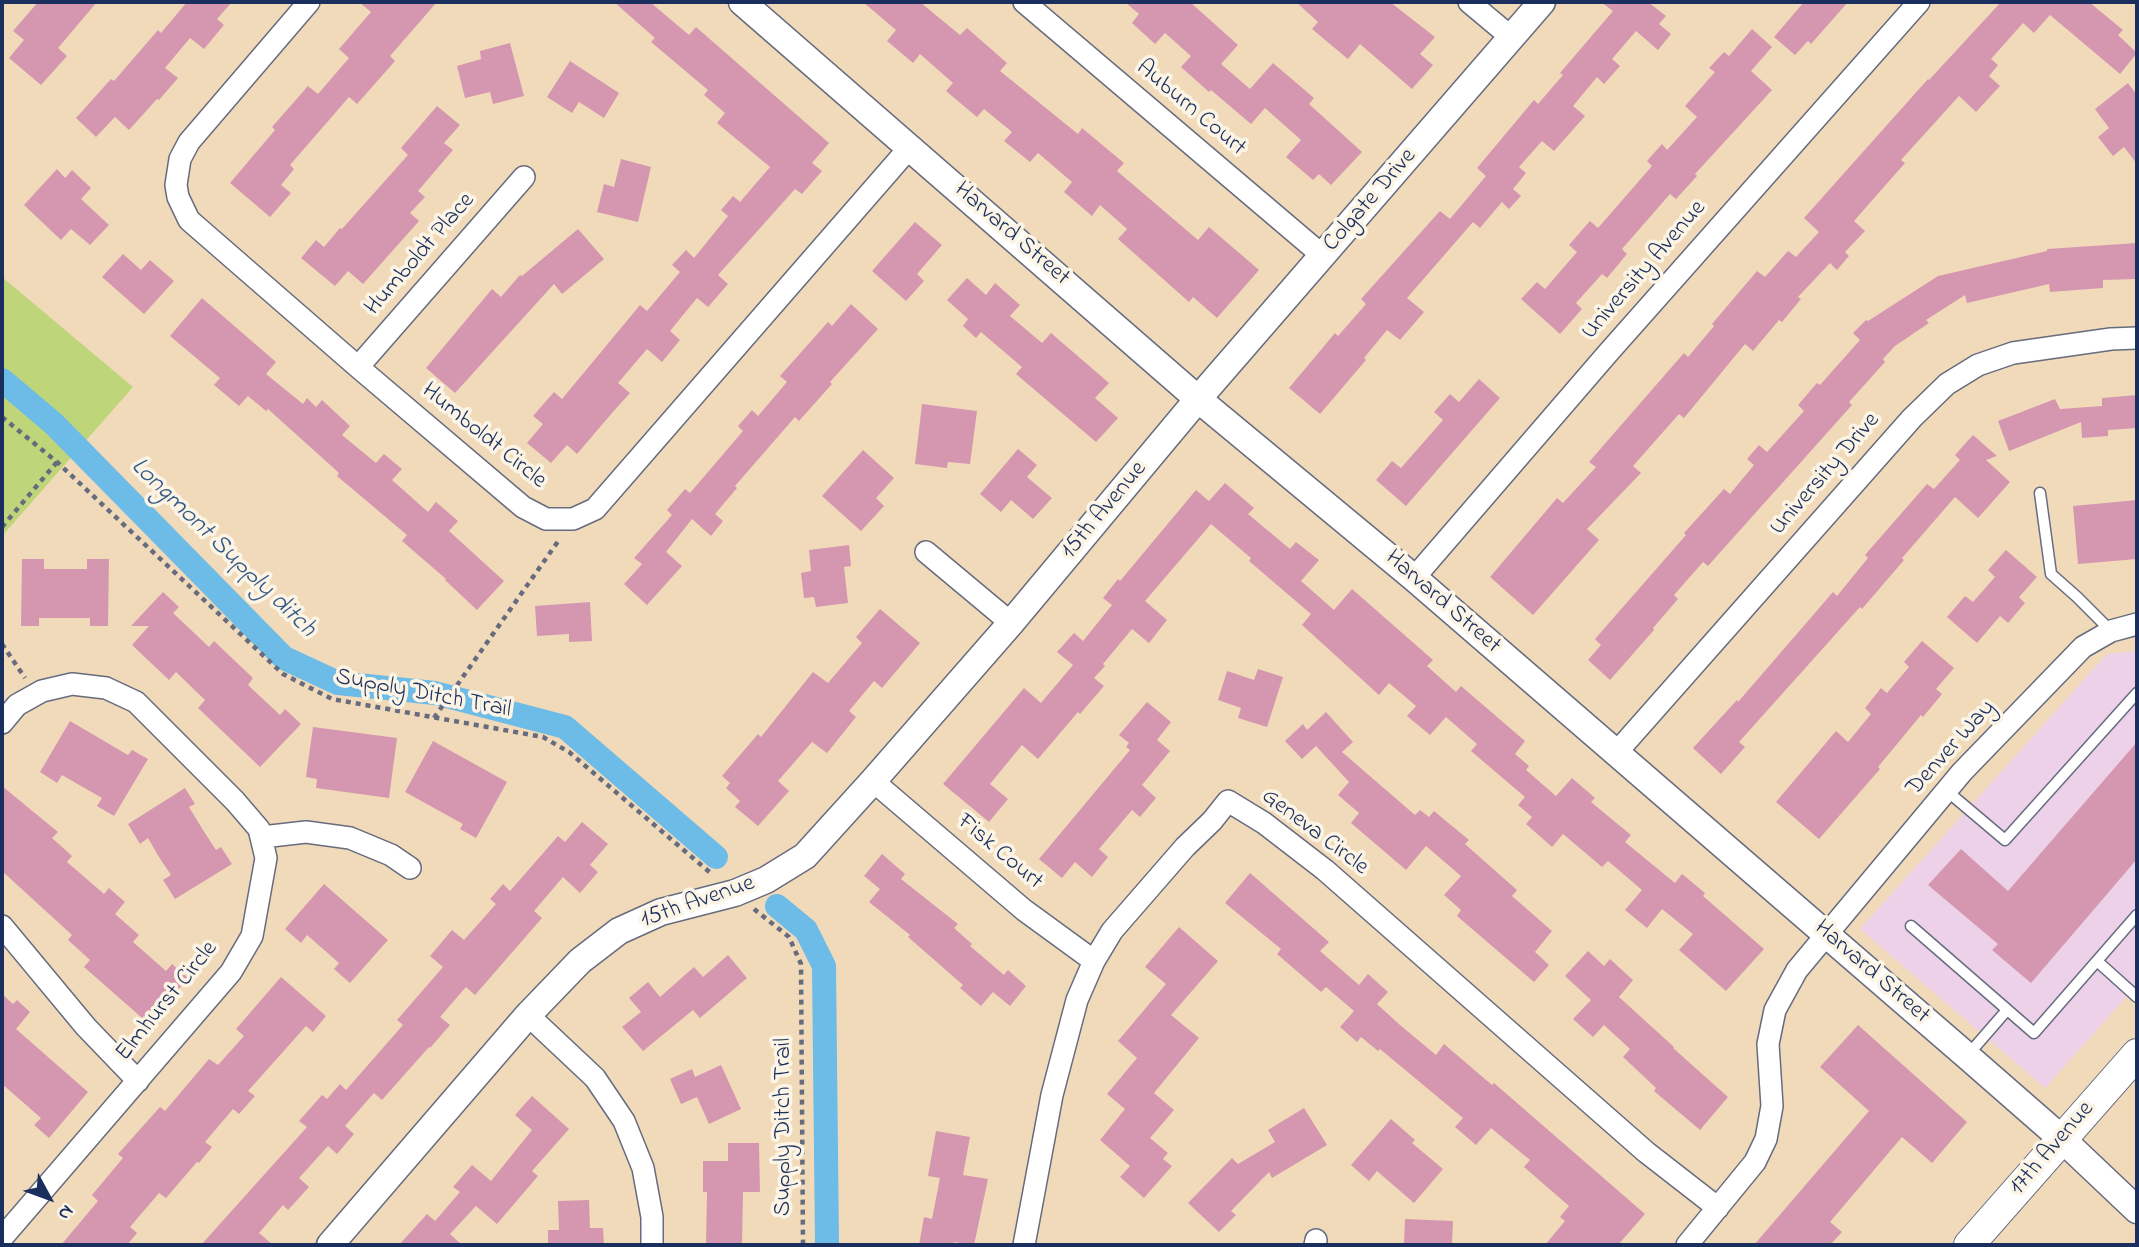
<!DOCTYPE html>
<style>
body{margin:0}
#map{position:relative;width:2139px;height:1247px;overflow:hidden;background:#f1daba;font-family:"Indie Flower",sans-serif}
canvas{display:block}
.frame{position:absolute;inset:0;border:4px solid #1b2f5e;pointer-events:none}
.north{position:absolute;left:14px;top:1163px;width:70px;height:70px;-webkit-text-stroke:5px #fcf5e5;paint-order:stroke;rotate:131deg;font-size:19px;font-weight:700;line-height:28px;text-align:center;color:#1b2f5e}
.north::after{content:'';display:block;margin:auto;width:24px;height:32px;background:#1b2f5e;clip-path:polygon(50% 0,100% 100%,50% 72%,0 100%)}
</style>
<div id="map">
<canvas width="2139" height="1247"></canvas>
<div class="frame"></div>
<div class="north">N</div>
</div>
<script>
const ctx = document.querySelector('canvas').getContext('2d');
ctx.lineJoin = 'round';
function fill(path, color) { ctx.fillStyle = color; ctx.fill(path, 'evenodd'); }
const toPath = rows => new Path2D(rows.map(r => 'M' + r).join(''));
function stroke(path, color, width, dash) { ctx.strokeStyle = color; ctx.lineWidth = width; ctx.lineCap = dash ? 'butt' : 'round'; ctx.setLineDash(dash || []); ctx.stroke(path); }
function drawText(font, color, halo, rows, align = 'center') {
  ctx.font = font + ' "Indie Flower",sans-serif'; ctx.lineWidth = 7; ctx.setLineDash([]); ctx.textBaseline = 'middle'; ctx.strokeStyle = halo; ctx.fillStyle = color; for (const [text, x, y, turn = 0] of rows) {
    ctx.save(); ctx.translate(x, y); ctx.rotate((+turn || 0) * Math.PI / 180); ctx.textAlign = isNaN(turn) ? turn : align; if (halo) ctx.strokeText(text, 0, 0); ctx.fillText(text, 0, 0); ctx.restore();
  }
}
const built = toPath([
 [2137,651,2137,985,2045,1088,1860,929,2107,654]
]);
const green = toPath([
 [2,277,133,387,2,536]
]);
const canal = toPath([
 [2,380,54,424,284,658,338,683,435,693,565,727,716,857],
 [777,906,806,930,824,966,827,1245]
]);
const building = toPath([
 [38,2,97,2,58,48,67,56,41,85,9,58,24,40,13,31],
 [187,2,232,2,217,19,224,25,204,49,190,38,165,68,178,78,159,100,157,99,129,130,115,117,96,137,76,118,111,79,114,81,158,30,161,33],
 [359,2,437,2,390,56,395,61,357,104,349,97,290,165,294,169,281,185,291,193,270,217,230,183,275,130,272,127,308,86,318,94,349,58,339,49,371,12],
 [614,2,650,2,689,35,696,27,829,143,812,163,822,171,802,194,795,189,718,275,728,284,708,307,697,298,670,331,680,340,662,362,647,349,618,383,630,393,612,413,577,454,567,445,551,463,527,443,543,424,533,416,554,392,562,399,640,305,647,311,680,272,672,265,686,250,694,258,728,216,721,210,733,196,740,202,770,167,717,123,725,113,704,95,708,90,651,42,655,38],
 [863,2,920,2,960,35,967,28,1007,63,1000,71,1078,134,1082,128,1124,163,1117,171,1198,240,1209,227,1259,270,1217,318,1193,297,1189,302,1118,239,1127,229,1100,205,1092,216,1064,192,1072,182,1038,153,1030,162,1004,141,1012,132,984,109,977,117,946,91,953,83,920,54,913,63,887,41,896,30],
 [1125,2,1190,2,1238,45,1221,64,1250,89,1273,63,1314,98,1309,104,1362,152,1331,185,1319,174,1313,180,1286,157,1301,140,1265,108,1251,124,1211,90,1209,92,1181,67,1191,56,1165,33,1155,44,1132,23,1139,14],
 [1296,2,1390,2,1435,37,1420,54,1433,65,1412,89,1360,44,1348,59,1312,29,1318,22],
 [1601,2,1648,2,1666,16,1659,24,1671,34,1658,50,1636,31,1612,59,1620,66,1604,84,1597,77,1573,106,1585,116,1554,151,1542,141,1519,167,1526,173,1513,189,1521,196,1509,209,1502,202,1480,228,1473,222,1407,298,1424,312,1400,340,1387,330,1364,358,1366,360,1320,414,1289,388,1335,333,1338,336,1366,304,1361,299,1440,211,1450,219,1486,176,1477,168,1534,100,1538,104,1563,75,1560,73,1613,11],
 [1804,2,1848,2,1811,44,1808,41,1795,55,1774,37],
 [2001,2,2089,2,2123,30,2118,35,2137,53,2120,74,2050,15,2034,33,2023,23,1991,59,1998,65,1989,76,2000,86,1976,112,1959,96,1901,160,1905,163,1854,221,1865,231,1845,252,1849,256,1837,270,1830,263,1798,297,1801,299,1782,322,1779,320,1753,351,1745,344,1684,418,1679,414,1633,466,1641,473,1587,529,1599,540,1533,615,1490,577,1557,498,1563,503,1596,467,1589,462,1684,353,1688,357,1714,326,1712,324,1757,271,1765,277,1788,251,1796,257,1819,232,1804,218,1928,79,1929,80],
 [1752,29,1772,47,1751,71,1772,90,1695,174,1697,176,1676,199,1670,194,1622,249,1627,254,1607,278,1602,274,1576,303,1582,309,1560,334,1521,299,1537,282,1545,289,1577,252,1569,245,1590,221,1598,228,1652,166,1647,161,1662,144,1667,150,1697,117,1685,106,1715,72,1709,68,1724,52,1729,56],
 [510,43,524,96,493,104,490,92,465,98,457,66,481,59,480,51],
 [570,61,619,93,604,118,579,102,572,113,547,97],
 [2128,83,2137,95,2137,164,2124,147,2113,156,2098,137,2109,128,2095,109],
 [437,106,460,125,444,143,453,150,418,191,425,197,410,213,419,221,363,284,348,271,335,286,301,258,316,240,324,247,340,228,342,229,408,155,401,148],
 [621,159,651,167,638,222,597,212,604,184,614,187],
 [57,169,65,178,72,170,91,188,81,199,109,225,90,245,71,229,61,240,24,205],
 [915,222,942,245,917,274,924,281,906,301,872,271],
 [578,229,604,259,562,294,554,284,455,393,426,368,492,289,501,297,520,275,522,276],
 [2137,243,2137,279,2103,280,2103,288,2050,292,2049,284,1967,303,1965,295,1926,320,1929,323,1895,346,1883,359,1885,362,1849,402,1852,405,1708,566,1703,562,1674,595,1678,599,1653,628,1654,630,1610,680,1588,660,1601,645,1595,639,1686,535,1684,533,1724,489,1730,494,1754,465,1747,459,1759,445,1767,452,1804,411,1798,405,1817,383,1820,385,1860,340,1853,333,1866,320,1868,321,1938,276,2047,251,2047,249],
 [123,254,141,270,150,260,174,281,144,314,102,277],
 [967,278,986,295,995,283,1020,305,1010,316,1042,343,1051,333,1109,383,1095,398,1118,418,1096,442,1016,374,1022,367,981,332,976,338,963,326,968,319,947,300],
 [202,298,276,362,266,374,303,404,307,398,316,407,322,400,350,426,342,435,376,463,384,454,402,469,392,480,428,512,436,502,458,521,449,531,504,581,477,610,445,580,446,579,402,541,407,535,337,476,339,473,268,409,266,411,248,396,239,406,214,385,220,378,170,336],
 [851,304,878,329,830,382,832,384,799,421,795,417,735,486,737,488,715,514,723,521,711,536,692,519,666,552,682,566,647,605,624,584,642,564,634,558,672,515,667,510,685,489,690,493,743,431,738,426,752,410,758,416,787,382,780,376,828,322,832,326],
 [1479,379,1500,398,1406,506,1376,480,1392,461,1401,468,1443,420,1434,412,1450,394,1459,402],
 [2137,395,2137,428,2108,430,2108,436,2082,438,2081,422,2009,451,1998,421,2055,399,2060,409,2102,406,2102,398],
 [922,404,977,411,970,464,948,462,947,468,915,464],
 [1973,435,1997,456,1986,460,2010,482,1978,518,1955,497,1902,558,1904,560,1862,609,1860,607,1739,742,1745,747,1721,774,1693,748,1737,700,1738,702,1833,592,1837,596,1868,558,1865,555,1927,484,1934,489,1960,460,1955,455],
 [1018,449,1037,465,1027,477,1052,498,1033,519,1011,500,1001,512,980,494],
 [863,450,894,478,876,498,884,506,861,531,822,496],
 [1225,483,1254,508,1248,514,1290,549,1296,542,1319,560,1301,581,1334,610,1352,589,1433,660,1427,666,1456,692,1461,686,1525,741,1515,754,1529,766,1526,770,1556,796,1572,778,1595,798,1591,802,1631,835,1625,842,1675,883,1682,874,1705,893,1703,896,1764,949,1726,991,1679,950,1693,934,1662,909,1647,928,1625,910,1642,890,1608,861,1602,867,1563,834,1552,847,1526,824,1532,817,1518,805,1525,797,1471,751,1477,744,1446,717,1430,735,1407,716,1416,706,1389,683,1379,695,1302,625,1311,614,1249,561,1251,558,1211,524,1145,601,1167,620,1149,643,1132,629,1103,664,1105,666,1094,678,1104,686,1080,714,1078,712,1038,759,1022,745,990,784,1008,799,989,822,943,784,1024,688,1041,703,1073,665,1057,652,1074,633,1083,641,1112,605,1103,598,1118,579,1120,581,1196,490,1209,501],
 [2137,500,2137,559,2078,564,2073,506],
 [849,545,851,566,844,567,848,603,816,607,814,597,804,598,801,573,811,571,809,550],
 [2006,550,2037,577,2019,597,2025,603,2008,623,2000,616,1977,643,1947,617,1965,596,1973,602,1995,577,1988,570],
 [22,559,44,559,44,569,87,569,87,559,109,559,108,626,90,626,90,618,39,618,39,626,21,626],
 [163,592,179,607,173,613,209,647,214,641,253,678,248,685,280,715,285,709,301,724,260,767,198,708,205,700,176,672,169,680,132,645,149,626,131,626],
 [590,602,592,641,569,642,569,634,537,636,535,606],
 [880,609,920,643,882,688,874,681,849,711,856,717,827,753,812,742,778,781,789,791,758,826,735,807,740,801,726,788,730,783,722,776,758,734,761,737,813,672,828,683,862,643,856,637],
 [1922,641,1954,668,1936,689,1942,694,1923,717,1921,715,1878,767,1880,769,1819,839,1776,802,1836,731,1848,742,1871,714,1865,708,1881,688,1887,693,1909,667,1904,662],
 [1258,669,1283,677,1267,727,1238,718,1241,708,1218,700,1227,671,1254,680],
 [1147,702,1171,722,1157,740,1170,751,1142,785,1156,798,1140,817,1132,810,1099,849,1108,857,1092,877,1075,862,1062,878,1039,859,1130,750,1126,747,1129,743,1119,735],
 [1326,712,1353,742,1342,752,1415,815,1420,810,1429,817,1434,811,1469,840,1465,844,1517,890,1512,896,1552,931,1535,952,1549,965,1534,982,1457,916,1461,910,1444,895,1461,876,1426,846,1406,870,1351,823,1359,813,1338,795,1349,782,1316,746,1302,759,1285,741,1303,724,1307,730],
 [70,721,128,755,132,750,148,759,114,816,97,806,102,798,81,786,62,775,57,783,40,772],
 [313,727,397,738,389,798,316,788,317,779,306,777],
 [433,741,507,782,476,838,460,829,463,824,405,792],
 [2137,742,2137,859,2031,983,1992,950,1998,944,1928,885,1961,849,2008,891],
 [2,786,58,832,52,838,72,856,67,862,104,894,109,888,125,902,115,914,139,935,133,942,166,971,172,964,188,978,149,1024,84,967,90,960,68,940,72,935,2,871],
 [185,788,195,804,189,807,203,830,216,850,221,847,232,864,175,899,163,880,171,875,159,857,148,838,140,844,128,824],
 [582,822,608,844,590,865,598,872,580,893,563,877,534,911,542,918,475,995,466,987,440,1017,450,1025,430,1048,429,1047,382,1100,374,1093,345,1126,354,1134,337,1154,328,1146,299,1178,309,1187,288,1210,283,1205,259,1233,273,1245,201,1245,307,1127,299,1121,322,1095,327,1099,340,1084,346,1090,403,1025,397,1020,443,967,430,956,452,930,464,940,496,904,490,899,503,884,510,891,558,836,565,842],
 [882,854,905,874,901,879,958,924,954,928,972,944,970,946,1004,975,1008,970,1026,986,1010,1006,993,992,981,1006,960,988,963,985,908,937,910,935,869,902,880,889,864,876],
 [1250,873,1329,942,1320,951,1359,985,1368,974,1388,992,1377,1004,1400,1025,1436,1055,1444,1044,1492,1085,1494,1083,1645,1214,1618,1245,1545,1245,1565,1221,1560,1217,1569,1206,1524,1167,1530,1160,1491,1128,1476,1145,1455,1127,1463,1118,1380,1049,1378,1051,1361,1037,1357,1042,1340,1027,1354,1011,1326,987,1321,992,1277,954,1281,949,1225,903],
 [324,884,388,940,350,983,334,969,339,963,307,935,301,943,285,929],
 [1179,927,1218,961,1171,1015,1199,1038,1154,1093,1174,1110,1150,1138,1168,1153,1163,1159,1172,1166,1144,1198,1120,1177,1130,1166,1100,1140,1125,1109,1107,1094,1137,1058,1118,1041,1166,984,1145,967],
 [1588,951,1604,966,1610,959,1633,980,1619,997,1674,1047,1673,1048,1728,1097,1700,1130,1654,1091,1656,1088,1623,1057,1630,1049,1604,1025,1593,1037,1573,1019,1591,1000,1565,976],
 [728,955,747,978,700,1018,693,1010,643,1051,622,1027,641,1012,629,998,648,982,660,997,694,967,703,977],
 [281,977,326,1016,313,1032,306,1026,248,1091,255,1096,239,1114,233,1109,205,1142,212,1147,199,1163,197,1162,166,1198,159,1193,130,1227,137,1233,127,1245,61,1245,98,1201,92,1195,123,1158,118,1154,160,1107,165,1111,209,1059,218,1065,244,1036,236,1029],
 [2,994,13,1004,17,1000,30,1012,16,1029,88,1092,49,1138,34,1125,41,1118,2,1084],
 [1858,1025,1967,1122,1932,1163,1902,1137,1830,1222,1842,1232,1830,1245,1754,1245,1869,1111,1820,1067],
 [721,1065,741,1109,709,1124,697,1097,681,1104,670,1079,692,1069,695,1077],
 [532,1096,569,1129,532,1171,538,1176,497,1224,476,1206,450,1234,462,1245,399,1245,427,1214,435,1221,460,1192,453,1187,472,1165,491,1181,532,1130,515,1115],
 [1304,1108,1327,1145,1272,1178,1269,1172,1231,1211,1236,1215,1219,1232,1188,1203,1232,1158,1238,1164,1275,1142,1268,1130],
 [1391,1119,1415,1140,1412,1143,1443,1169,1414,1203,1377,1171,1369,1181,1351,1165],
 [936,1131,970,1137,963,1175,988,1179,974,1245,954,1242,953,1245,919,1245,924,1217,932,1219,940,1178,928,1176],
 [728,1143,759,1143,760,1192,743,1192,742,1245,706,1245,707,1192,703,1192,703,1161,728,1161],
 [589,1200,590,1228,603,1228,604,1245,548,1245,548,1230,559,1230,558,1201],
 [1405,1219,1453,1221,1452,1245,1404,1245]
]);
const path = toPath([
 [2,417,57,462,283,674,332,699,543,737,569,752,713,875],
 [2,527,57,462],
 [2,644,25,678],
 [434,718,559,540],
 [754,909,789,937,801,964,803,1245]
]);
const service = toPath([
 [2040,493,2051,574,2077,597,2111,631],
 [1947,791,2005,840,2137,693],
 [1911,926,2034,1033,2137,915],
 [2097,961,2137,997],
 [1967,1056,2007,1010]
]);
const minor = toPath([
 [309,2,189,142,180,159,176,185,178,197,189,220,358,367,523,507,546,519,573,519,595,509,910,147],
 [1024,2,1323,256],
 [1469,2,1512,38],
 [358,367,524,177],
 [926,552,1011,623],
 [1414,578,1608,353,1919,2],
 [2,723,17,705,42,691,72,684,106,688,136,702,235,801,259,829,266,858,252,936,231,972,2,1238],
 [1616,753,1912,418,1947,384,1978,365,2013,353,2111,339,2137,338],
 [873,781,1024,910,1094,961],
 [262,837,306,832,350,838,391,855,410,868],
 [2,926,86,1027,138,1081],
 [528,1015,595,1078,624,1121,643,1168,652,1217,652,1245],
 [1024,1245,1052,1095,1077,1000,1094,961,1112,931,1185,847,1212,821,1228,801,1264,823,1325,870,1646,1152,1718,1208],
 [1315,1245,1316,1240],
 [1687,1245,1755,1162,1766,1139,1772,1106,1768,1044,1775,1010,1797,970,1962,772,2083,647,2111,631,2137,624]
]);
const tertiary = toPath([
 [742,2,1198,399,1414,578,1967,1056,2062,1139,2137,1210],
 [330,1245,528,1015,580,961,619,931,661,912,735,893,766,880,805,856,873,781,1011,623,1198,399,1542,2]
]);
const secondary = toPath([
 [1969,1245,2137,1054]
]);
const streetNames = [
 ["Auburn Court",1190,109,40],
 ["Colgate Drive",1371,201,-49],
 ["Harvard Street",1011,235,41],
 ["Humboldt Place",421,255,-49],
 ["University Avenue",1645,271,-49],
 ["Humboldt Circle",483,437,39],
 ["University Drive",1826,475,-49],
 ["15th Avenue",1105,511,-50],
 ["Harvard Street",1442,603,41],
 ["Supply Ditch Trail",423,695,11],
 ["Denver Way",1952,749,-48],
 ["Geneva Circle",1314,833,37],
 ["Fisk Court",999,853,40],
 ["15th Avenue",698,903,-19],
 ["Harvard Street",1871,973,41],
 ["Elmhurst Circle",168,1002,-51],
 ["Supply Ditch Trail",785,1127,-90],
 ["17th Avenue",2053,1149,-49]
];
const waterNames = [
 ["Longmont Supply ditch",222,549,44]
];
fill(built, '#ecd1e9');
fill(green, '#bfd579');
stroke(canal, '#6dbbe7', 24);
fill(building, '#d597af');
stroke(service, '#666b7e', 13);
stroke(minor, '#666b7e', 24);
stroke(tertiary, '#666b7e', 29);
stroke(secondary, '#666b7e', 32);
stroke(path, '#666b7e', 4.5, [5, 5]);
stroke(service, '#fff', 10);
stroke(minor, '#fff', 21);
stroke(tertiary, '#fff', 26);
stroke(secondary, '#fff', 30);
drawText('24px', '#1b2f5e', '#fcf5e5', streetNames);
drawText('italic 26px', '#345987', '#fcf5e5', waterNames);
</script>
